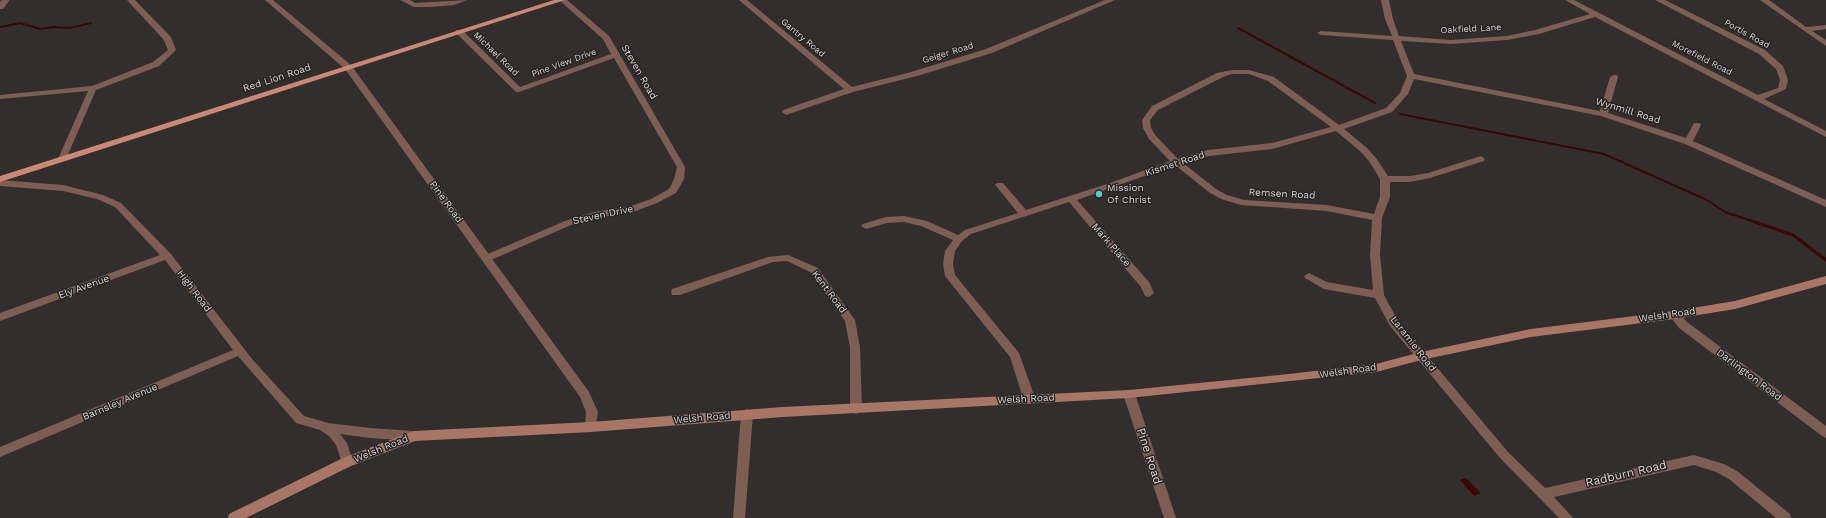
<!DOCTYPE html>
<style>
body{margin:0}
canvas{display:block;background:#312e2d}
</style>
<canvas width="1826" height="518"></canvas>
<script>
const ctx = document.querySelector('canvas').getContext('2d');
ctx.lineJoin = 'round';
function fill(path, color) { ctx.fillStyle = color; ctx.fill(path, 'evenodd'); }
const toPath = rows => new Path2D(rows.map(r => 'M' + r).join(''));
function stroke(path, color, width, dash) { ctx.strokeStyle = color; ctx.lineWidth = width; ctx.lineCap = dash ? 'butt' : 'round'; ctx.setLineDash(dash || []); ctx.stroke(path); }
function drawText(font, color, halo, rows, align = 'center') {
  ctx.font = font + ' "Work Sans",sans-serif'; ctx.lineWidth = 3; ctx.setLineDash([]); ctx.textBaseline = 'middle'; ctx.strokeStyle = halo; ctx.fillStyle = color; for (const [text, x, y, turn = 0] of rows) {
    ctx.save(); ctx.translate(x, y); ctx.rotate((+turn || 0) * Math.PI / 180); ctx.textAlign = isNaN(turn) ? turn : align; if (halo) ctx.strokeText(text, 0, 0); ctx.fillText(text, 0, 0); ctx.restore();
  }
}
const water = toPath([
 [1466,478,1481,493,1474,496,1460,480]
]);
const streamFar1 = toPath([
 [0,27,20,23,40,29,53,27,70,28,91,23],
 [1238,28,1375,103],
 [1400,114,1604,154,1707,200,1725,212,1755,222]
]);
const stream = toPath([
 [1752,221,1793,235,1826,260]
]);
const minor = toPath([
 [2,0,10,0,3,9,0,9,0,2,2,0],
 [127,0,135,0,171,37,176,50,159,66,96,90,66,159,62,162,59,161,58,159,88,91,0,99,0,95,92,86,153,62,168,50,164,40,127,0],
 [400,0,410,0,415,3,467,0,454,5,432,7,414,7,400,0],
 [559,0,567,0,609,36,685,167,684,179,676,193,657,203,633,212,595,218,571,225,491,260,483,260,482,258,483,256,565,221,594,212,631,206,651,199,669,189,674,179,677,167,614,58,519,92,516,92,455,32,456,30,462,30,520,87,611,54,603,39,559,0],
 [739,0,747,0,852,87,911,72,986,49,1105,0,1115,0,992,53,917,76,853,92,786,115,782,112,783,110,844,89,739,0],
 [1381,0,1389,0,1393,19,1399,36,1451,40,1507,36,1535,30,1590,14,1565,0,1574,0,1758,95,1778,88,1780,80,1776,69,1759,54,1655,0,1665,0,1765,50,1783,66,1788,80,1786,89,1764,99,1826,131,1826,137,1595,17,1539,34,1507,40,1451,44,1401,41,1414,74,1600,111,1610,77,1614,75,1617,75,1618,77,1608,113,1686,138,1694,123,1700,123,1701,125,1693,141,1826,200,1826,207,1685,144,1601,116,1414,79,1408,94,1392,112,1344,129,1367,148,1376,158,1388,176,1410,176,1428,173,1481,156,1485,159,1484,161,1430,178,1410,182,1390,182,1390,197,1382,218,1380,255,1384,295,1398,321,1508,452,1545,488,1694,455,1724,464,1737,471,1790,514,1791,518,1776,518,1729,479,1716,472,1694,465,1554,497,1573,518,1559,518,1500,458,1390,326,1375,298,1324,289,1305,278,1304,276,1309,273,1327,282,1373,290,1370,255,1372,220,1327,211,1241,205,1221,199,1210,193,1175,165,1077,200,1149,282,1154,293,1149,297,1145,296,1141,287,1069,202,971,234,962,241,955,251,953,264,955,275,1019,353,1035,398,1033,401,1029,402,1025,401,1023,398,1010,357,945,276,943,264,945,251,953,240,921,226,904,222,887,223,866,229,861,226,863,224,886,217,904,216,927,221,958,235,965,230,1018,213,997,187,995,185,997,183,1003,183,1026,210,1113,182,1170,161,1149,139,1143,128,1142,120,1152,106,1217,73,1232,70,1249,70,1274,77,1339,125,1386,108,1400,93,1407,76,1393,40,1321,35,1317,33,1321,31,1392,36,1385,19,1381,0],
 [1232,74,1249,74,1268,81,1331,127,1272,143,1208,150,1178,159,1156,136,1151,128,1150,120,1158,110,1223,77,1232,74],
 [1336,131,1361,152,1369,161,1380,179,1380,197,1374,214,1327,205,1244,200,1227,195,1216,189,1183,163,1209,156,1272,149,1336,131],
 [1760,0,1769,0,1806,27,1826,25,1826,29,1812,31,1826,40,1826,46,1760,0],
 [0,180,63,185,103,195,121,203,171,254,252,359,304,416,328,423,370,428,414,431,418,433,420,436,418,439,414,441,370,438,340,434,347,443,353,462,351,466,347,467,343,466,336,445,329,436,320,430,296,423,238,356,0,457,0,447,233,350,165,260,0,321,0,313,160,255,115,207,97,199,63,191,0,186,0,180],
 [788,255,818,268,855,320,860,347,862,409,860,412,856,414,852,412,850,409,850,347,845,321,810,272,787,261,773,262,680,295,672,295,671,292,672,289,768,257,788,255],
 [747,409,751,411,753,414,745,518,733,518,741,414,743,411,747,409]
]);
const tertiary = toPath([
 [265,0,273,0,351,65,589,392,598,412,595,430,591,432,587,430,585,427,586,412,580,397,345,69,265,0],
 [1674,311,1678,312,1687,322,1826,426,1826,438,1822,436,1679,328,1669,315,1670,312,1674,311],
 [1129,390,1133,391,1135,394,1176,518,1164,518,1123,394,1125,391,1129,390]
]);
const secondary = toPath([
 [1826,276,1826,284,1735,309,1674,319,1531,337,1421,360,1376,372,1129,398,783,417,591,432,415,441,351,466,246,518,228,518,229,514,343,458,414,431,591,422,783,407,1129,390,1289,374,1376,364,1421,352,1531,329,1674,311,1735,301,1826,276]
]);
const primary = toPath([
 [554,0,565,0,0,182,0,176,554,0]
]);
const markers = [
 [1099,194,4,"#55cec5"]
];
const farStreetnames = [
 ["Oakfield Lane",1471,29,-3],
 ["Portis Road",1747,34,29],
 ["Gantry Road",803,38,40],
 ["Geiger Road",948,53,-17],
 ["Michael Road",496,54,44],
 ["Morefield Road",1702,58,27],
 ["Pine View Drive",564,63,-20]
];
const streetNames = [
 ["Steven Road",639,72,60],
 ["Red Lion Road",277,78,-18],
 ["Wynmill Road",1628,111,17],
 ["Kismet Road",1175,164,-18],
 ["Remsen Road",1282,194,3],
 ["Pine Road",446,202,54],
 ["Steven Drive",603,215,-12],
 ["Mark Place",1111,245,49],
 ["Ely Avenue",84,287,-20],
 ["High Road",194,291,53],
 ["Kent Road",829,292,53],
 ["Welsh Road",1667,315,-8],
 ["Laramie Road",1413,344,52],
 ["Welsh Road",1348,371,-8],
 ["Darlington Road",1749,375,37],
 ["Welsh Road",1026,399,-3],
 ["Barnsley Avenue",120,402,-23],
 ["Welsh Road",702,418,-5],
 ["Welsh Road",381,449,-22]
];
const poiNames = [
 ["Mission",1107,188],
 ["Of Christ",1107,200]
];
const nearStreetnames = [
 ["Pine Road",1149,456,72],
 ["Radburn Road",1626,474,-13]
];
fill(water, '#3a0700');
stroke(streamFar1, '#3a0700', 2);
stroke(stream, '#3a0700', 3);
fill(minor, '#7e5d52');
fill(tertiary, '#7e5d52');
fill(secondary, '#a97665');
fill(primary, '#cb8873');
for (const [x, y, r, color] of markers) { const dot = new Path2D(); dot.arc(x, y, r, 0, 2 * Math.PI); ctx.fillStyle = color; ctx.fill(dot); stroke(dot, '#272524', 1.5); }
drawText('9px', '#d5d3d3', '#272524', farStreetnames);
drawText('10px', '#d5d3d3', '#272524', streetNames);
drawText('10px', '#d5d3d3', '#272524', poiNames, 'left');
drawText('12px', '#d5d3d3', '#272524', nearStreetnames);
</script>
